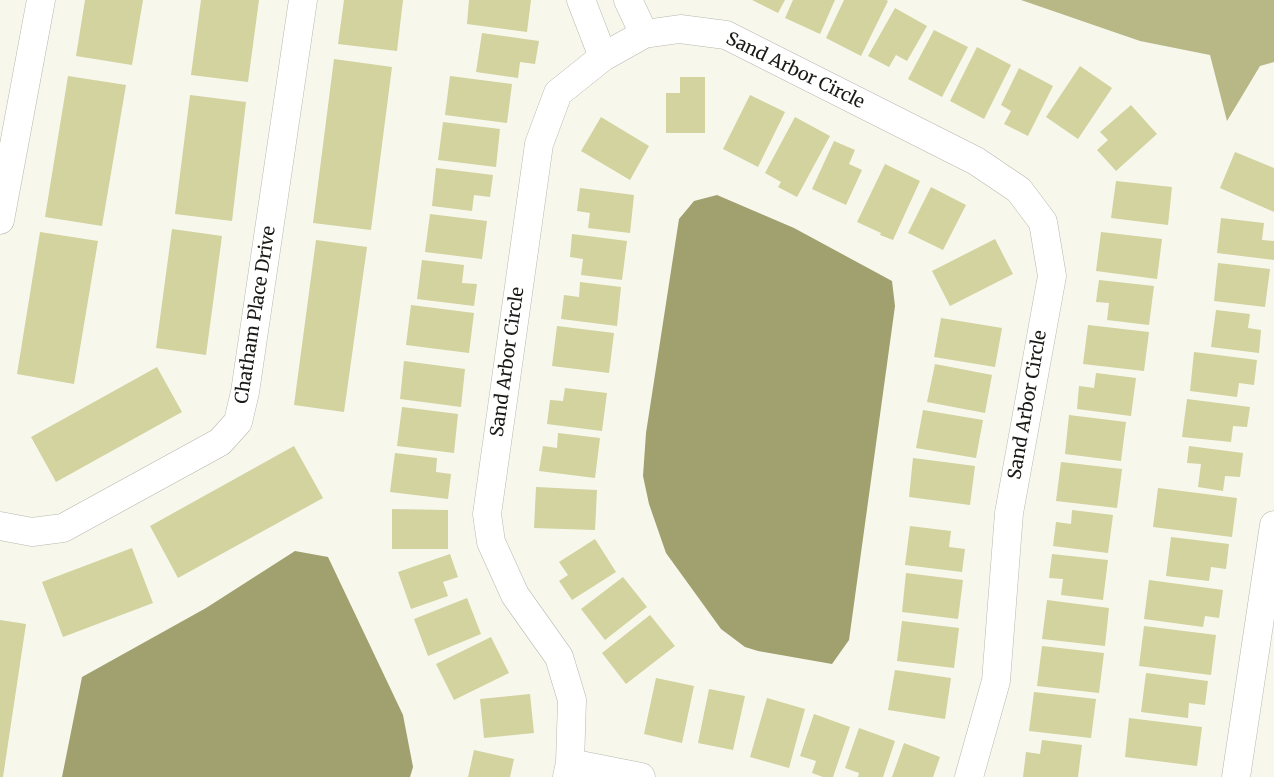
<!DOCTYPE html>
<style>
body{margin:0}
canvas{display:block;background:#f7f7ec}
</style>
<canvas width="1274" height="777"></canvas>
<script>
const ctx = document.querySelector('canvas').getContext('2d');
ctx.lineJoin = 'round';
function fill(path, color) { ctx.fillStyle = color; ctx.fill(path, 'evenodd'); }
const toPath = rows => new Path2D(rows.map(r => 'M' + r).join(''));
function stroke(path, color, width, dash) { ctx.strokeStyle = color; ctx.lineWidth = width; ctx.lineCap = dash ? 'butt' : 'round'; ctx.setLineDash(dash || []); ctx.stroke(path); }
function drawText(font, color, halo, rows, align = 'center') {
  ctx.font = font + ' Merriweather,serif'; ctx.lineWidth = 4.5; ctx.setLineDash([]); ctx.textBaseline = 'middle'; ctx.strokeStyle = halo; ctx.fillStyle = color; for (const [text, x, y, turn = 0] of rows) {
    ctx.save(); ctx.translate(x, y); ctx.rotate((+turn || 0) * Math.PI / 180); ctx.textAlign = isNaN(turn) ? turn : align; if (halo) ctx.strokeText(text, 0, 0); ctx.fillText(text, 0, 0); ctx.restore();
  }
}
const forest = toPath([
 [1021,0,1274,0,1274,62,1260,66,1227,121,1210,55,1140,41]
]);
const water = toPath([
 [717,195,794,228,892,281,895,306,849,640,832,664,758,651,745,647,721,629,666,553,649,504,643,476,646,433,679,219,694,201],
 [295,551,328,557,403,715,413,767,410,777,62,777,82,677,206,608]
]);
const building = toPath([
 [85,0,143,0,132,65,76,56],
 [201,0,259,0,248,82,191,75],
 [344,0,403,0,397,51,338,44],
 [469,0,531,0,527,32,467,24],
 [752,0,785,0,778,13],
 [793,0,835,0,820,34,785,18],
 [844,0,886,0,888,1,861,56,826,38],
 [895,8,927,26,907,61,896,55,889,67,868,56],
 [934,30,968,47,942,97,908,79],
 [482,33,539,41,535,64,520,62,518,78,476,72],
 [977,47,1011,65,984,119,950,101],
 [334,59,392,67,371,230,313,223],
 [1080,66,1112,88,1078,139,1046,117],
 [1019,68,1053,86,1028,136,1004,124,1011,111,1001,105],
 [68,76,126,85,102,226,45,217],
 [450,76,512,84,507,123,445,115],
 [680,77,705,77,705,133,666,133,666,93,680,93],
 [190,95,246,102,232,221,175,214],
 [750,95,785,112,758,167,723,149],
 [1131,105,1157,134,1116,171,1097,150,1108,140,1100,132],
 [601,117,649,146,630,180,581,151],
 [795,117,830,136,797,197,778,187,781,182,765,173],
 [443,122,500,129,496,167,438,160],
 [834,141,855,150,849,164,862,170,846,205,812,189],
 [1235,152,1274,168,1274,212,1220,188],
 [885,164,920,181,893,240,880,235,881,233,857,222],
 [436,168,493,175,490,197,474,195,472,211,432,206],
 [1116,181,1172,187,1168,225,1111,218],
 [931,187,966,205,943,250,908,233],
 [580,188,634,195,630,233,588,228,590,213,577,211],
 [430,214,487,221,482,259,425,252],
 [1221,218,1264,223,1262,240,1274,241,1274,260,1217,253],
 [172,229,222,236,206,355,156,348],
 [40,232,98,241,74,384,17,374],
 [1101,232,1162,239,1157,279,1096,271],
 [572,234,627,241,622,280,581,275,583,259,570,257],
 [995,239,1013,274,950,306,932,271],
 [316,240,367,247,344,412,294,405],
 [422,260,464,265,462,283,477,284,474,306,417,299],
 [1218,263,1270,269,1265,307,1214,301],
 [1099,280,1154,286,1149,325,1107,320,1109,303,1096,302],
 [580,282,621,287,617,326,561,319,564,295,579,297],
 [411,305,474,313,469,353,406,345],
 [1216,310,1250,314,1248,328,1261,330,1259,353,1211,347],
 [941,318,1002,328,995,367,934,357],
 [1088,325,1149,332,1144,371,1083,364],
 [557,326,614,333,609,373,552,366],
 [1194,352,1257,360,1254,385,1239,383,1237,397,1190,391],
 [404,361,465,369,461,407,400,399],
 [935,364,992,375,985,413,927,402],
 [157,367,182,412,56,482,31,437],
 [1096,373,1136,378,1131,416,1077,409,1079,386,1094,388],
 [565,388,607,393,602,431,547,424,550,400,563,401],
 [1187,399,1250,407,1247,427,1233,426,1231,442,1182,437],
 [402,407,458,414,454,453,397,446],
 [923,410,983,420,976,458,916,448],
 [1069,415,1126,422,1121,461,1065,454],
 [558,433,600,438,595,478,539,471,543,446,557,448],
 [294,446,323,498,178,578,150,526],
 [1189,446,1243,453,1240,477,1225,476,1223,491,1198,487,1201,464,1187,463],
 [395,453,437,458,436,472,451,474,448,499,390,492],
 [913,458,975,466,970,505,909,497],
 [1061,462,1122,469,1117,508,1056,501],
 [536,487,597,490,595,530,534,528],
 [1158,488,1237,498,1232,537,1153,527],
 [392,509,448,510,448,549,392,549],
 [1072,510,1113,515,1108,553,1053,546,1056,522,1071,524],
 [910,526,951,531,949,547,965,549,962,572,905,565],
 [1171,537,1229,544,1226,569,1211,567,1209,581,1166,576],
 [595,539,616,572,572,600,559,581,568,575,559,562],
 [132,548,153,603,63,637,42,582],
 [450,554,458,577,443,582,448,596,411,609,398,572],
 [1052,554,1108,560,1103,600,1061,595,1063,579,1049,578],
 [906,573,963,580,958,619,902,612],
 [623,577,647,607,605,640,581,609],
 [1149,580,1223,590,1219,618,1205,616,1203,627,1144,619],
 [467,598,481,634,428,656,414,619],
 [1047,600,1109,608,1105,646,1042,639],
 [650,615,675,646,626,684,602,653],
 [0,620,26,624,3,777,0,777],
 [902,621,959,628,954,668,897,661],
 [1144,626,1216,635,1211,675,1139,666],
 [491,637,509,673,454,700,436,664],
 [1042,646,1104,653,1099,693,1037,686],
 [895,670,951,678,945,719,888,710],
 [1146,673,1208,681,1205,705,1189,703,1188,718,1141,712],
 [656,678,694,686,682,743,644,734],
 [709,689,745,696,733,750,698,743],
 [1034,692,1096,699,1091,738,1029,731],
 [530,694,534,733,484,738,480,699],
 [767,698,805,709,789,768,750,757],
 [814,714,850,727,833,777,823,777,812,773,816,761,800,756],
 [1129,718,1202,727,1197,766,1125,757],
 [859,728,895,741,883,777,858,777,859,773,845,768],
 [1042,740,1082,745,1078,777,1023,777,1026,752,1040,754],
 [904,743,940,757,933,777,892,777],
 [474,750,514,759,510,777,468,777]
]);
const minor = toPath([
 [581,0,603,57],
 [628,0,644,34],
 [0,220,41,0],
 [0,526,32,532,63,528,220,442,238,422,245,392,303,0],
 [570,763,641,777],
 [567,777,570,763,572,700,559,657,515,595,491,542,487,514,539,144,558,93,603,57,644,34,680,29,726,35,976,161,1019,190,1043,222,1052,276,1009,513,996,681,969,777],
 [1236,777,1274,525]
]);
const streetNames = [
 ["Sand Arbor Circle",795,71,26],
 ["Chatham Place Drive",256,315,-81],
 ["Sand Arbor Circle",508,362,-82],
 ["Sand Arbor Circle",1028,405,-80]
];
fill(forest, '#b7b885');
fill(water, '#a0a16f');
fill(building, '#d2d39f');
stroke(minor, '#b7b8ae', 29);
stroke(minor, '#fff', 28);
drawText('18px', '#1a1a17', '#fff', streetNames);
</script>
